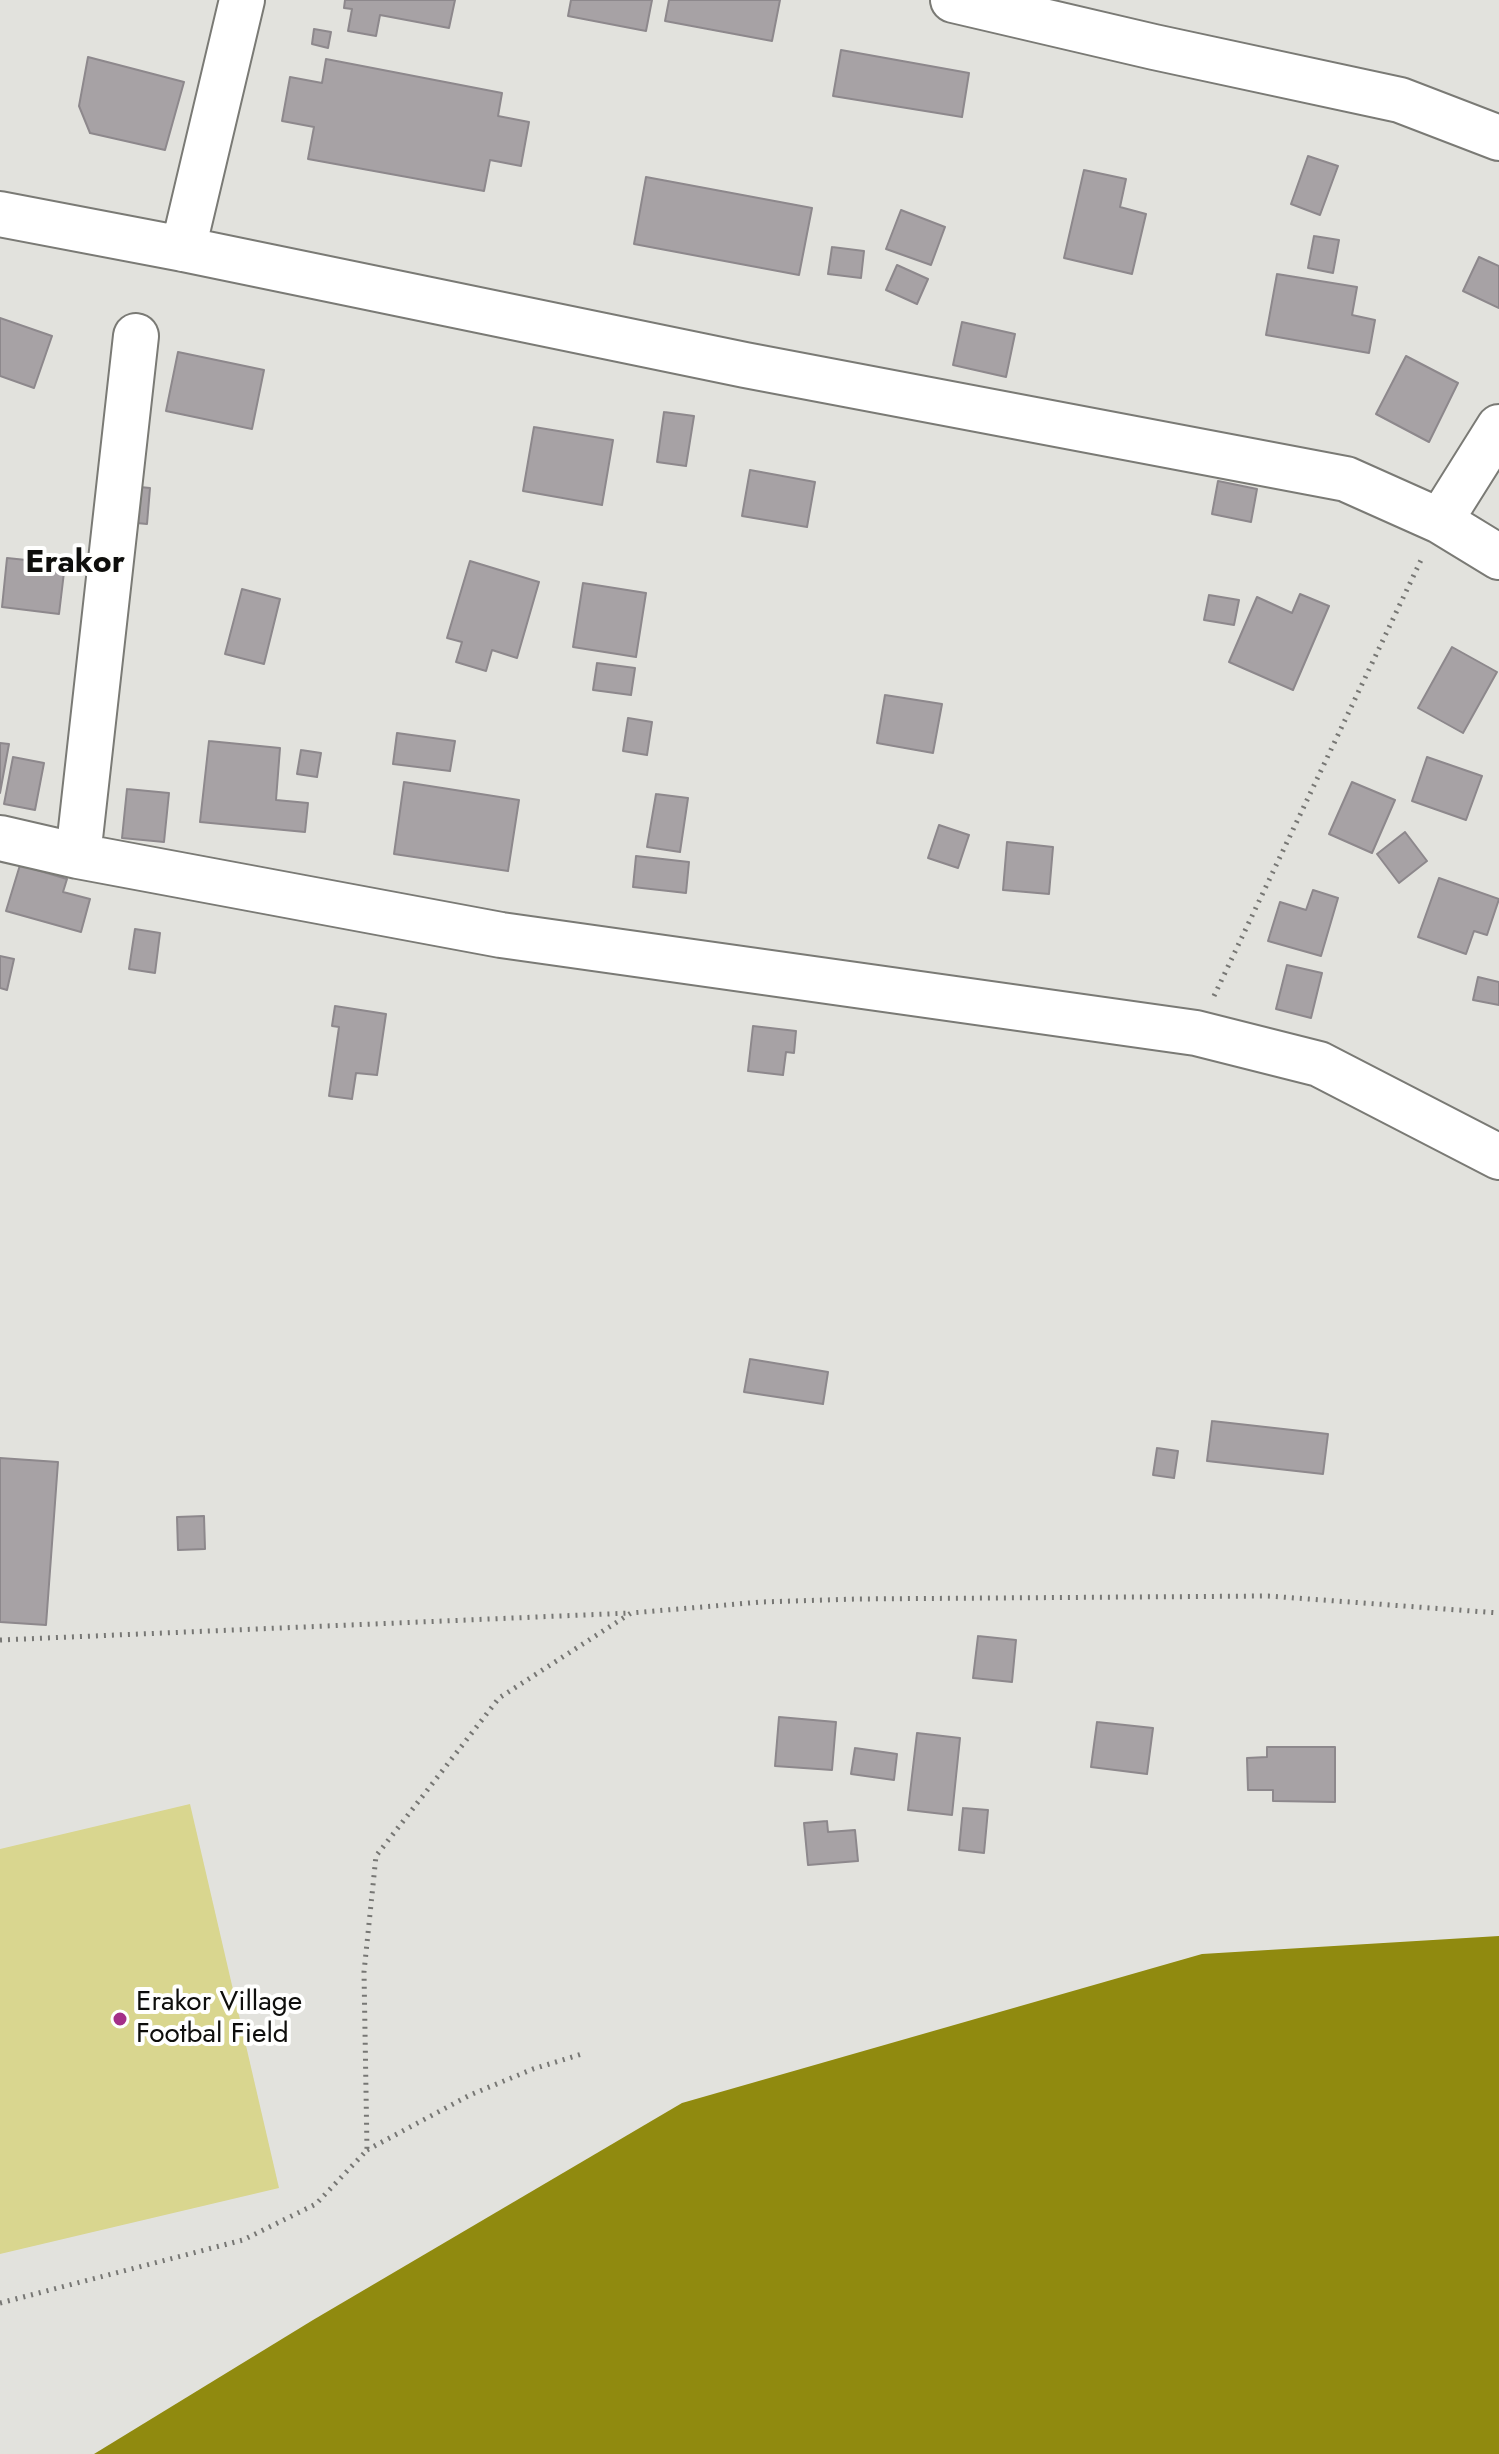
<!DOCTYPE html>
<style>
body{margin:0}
canvas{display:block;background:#e2e2dd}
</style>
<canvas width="1499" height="2454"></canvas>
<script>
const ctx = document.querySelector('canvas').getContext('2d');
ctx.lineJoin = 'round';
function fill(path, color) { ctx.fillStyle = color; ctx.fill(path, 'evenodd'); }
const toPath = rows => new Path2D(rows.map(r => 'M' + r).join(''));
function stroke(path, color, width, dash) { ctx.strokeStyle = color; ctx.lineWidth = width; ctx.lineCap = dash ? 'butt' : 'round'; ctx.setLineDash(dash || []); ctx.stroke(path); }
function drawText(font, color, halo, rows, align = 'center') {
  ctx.font = font + ' Jost,sans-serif'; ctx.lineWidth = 8; ctx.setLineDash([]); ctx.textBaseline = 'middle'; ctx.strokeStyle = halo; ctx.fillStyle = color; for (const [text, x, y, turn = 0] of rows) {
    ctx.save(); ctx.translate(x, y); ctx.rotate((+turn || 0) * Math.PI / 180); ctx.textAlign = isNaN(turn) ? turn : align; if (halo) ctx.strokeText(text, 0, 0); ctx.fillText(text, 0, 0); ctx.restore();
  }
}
const green = toPath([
 [190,1804,279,2188,0,2254,0,1849]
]);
const water = toPath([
 [1499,1936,1499,2454,94,2454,313,2320,682,2103,1202,1954]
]);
const building = toPath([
 [345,0,455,0,449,28,380,15,376,36,348,31,352,9,344,8,345,0],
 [571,0,652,0,646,31,568,16,571,0],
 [669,0,780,0,772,41,665,21,669,0],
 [314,29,331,32,328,48,312,44,314,29],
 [841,50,969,73,962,117,833,96,841,50],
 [88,57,184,82,165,150,90,133,79,106,88,57],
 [326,59,502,93,498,116,529,122,521,166,490,160,484,191,308,159,314,127,282,121,290,77,322,83,326,59],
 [1308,156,1338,166,1320,215,1291,204,1308,156],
 [1084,170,1126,179,1120,207,1146,214,1132,274,1064,258,1084,170],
 [646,177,812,208,799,275,634,244,646,177],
 [901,210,945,227,931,265,886,249,901,210],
 [1314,236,1339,240,1333,273,1308,268,1314,236],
 [832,247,864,251,861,278,828,274,832,247],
 [1479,257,1499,266,1499,308,1463,291,1479,257],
 [897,265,928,279,917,304,886,290,897,265],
 [1277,274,1357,287,1352,315,1375,320,1369,353,1266,335,1277,274],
 [0,318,52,336,34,388,0,376,0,318],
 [962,322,1015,334,1006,377,953,365,962,322],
 [178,352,264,370,252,429,166,411,178,352],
 [1406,356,1458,383,1429,442,1376,414,1406,356],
 [664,412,694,416,686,466,657,462,664,412],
 [534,427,613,440,602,505,523,491,534,427],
 [750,470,815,482,807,527,742,516,750,470],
 [1218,481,1257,489,1251,522,1212,514,1218,481],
 [130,486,150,488,147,524,126,522,130,486],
 [7,558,65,564,59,614,2,607,7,558],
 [470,561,539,582,517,658,492,650,486,671,456,662,462,642,447,638,470,561],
 [583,583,646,593,636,657,573,647,583,583],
 [242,589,280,599,264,664,225,654,242,589],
 [1300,594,1329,606,1293,690,1229,662,1257,597,1292,613,1300,594],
 [1209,595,1239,600,1234,625,1204,620,1209,595],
 [1452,647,1497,672,1463,733,1418,708,1452,647],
 [597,663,635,668,631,695,593,690,597,663],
 [885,695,942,704,933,753,877,743,885,695],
 [628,718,652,722,647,755,623,751,628,718],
 [397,733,455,741,450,771,393,764,397,733],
 [209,741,280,748,276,800,308,803,305,832,200,822,209,741],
 [0,743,9,744,0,793,0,743],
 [301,750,321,753,317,777,297,774,301,750],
 [13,757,44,763,35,810,4,804,13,757],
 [1427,757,1482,776,1466,820,1412,801,1427,757],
 [404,782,519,800,508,871,394,854,404,782],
 [1352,782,1395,800,1372,853,1329,834,1352,782],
 [127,789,169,793,164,842,122,838,127,789],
 [656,794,688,798,680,852,647,847,656,794],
 [939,825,969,835,958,868,928,858,939,825],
 [1405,832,1427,861,1399,883,1377,854,1405,832],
 [1007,842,1053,847,1049,894,1003,890,1007,842],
 [636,856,689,862,686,893,633,887,636,856],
 [20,865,67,879,63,892,90,899,81,932,6,911,20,865],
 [1439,878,1499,899,1487,935,1474,931,1466,954,1418,937,1439,878],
 [1313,890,1338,898,1321,956,1268,941,1280,902,1306,910,1313,890],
 [135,929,160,933,155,973,129,969,135,929],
 [0,956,14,959,7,990,0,988,0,956],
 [1287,965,1322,973,1311,1018,1276,1009,1287,965],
 [1478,977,1499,982,1499,1005,1473,1000,1478,977],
 [335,1006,386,1014,377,1075,356,1073,352,1099,329,1096,339,1027,332,1026,335,1006],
 [753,1026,796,1031,794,1053,786,1052,783,1075,748,1071,753,1026],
 [750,1359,828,1372,823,1404,744,1392,750,1359],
 [1212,1421,1328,1434,1323,1474,1207,1461,1212,1421],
 [1157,1448,1178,1451,1174,1478,1153,1475,1157,1448],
 [0,1458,58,1462,46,1625,0,1622,0,1458],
 [204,1516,205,1549,178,1550,177,1517,204,1516],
 [978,1636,1016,1640,1012,1682,973,1678,978,1636],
 [779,1717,836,1722,832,1770,775,1766,779,1717],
 [1097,1722,1153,1728,1147,1774,1091,1767,1097,1722],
 [917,1733,960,1738,952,1815,908,1810,917,1733],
 [1267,1747,1335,1747,1335,1802,1273,1801,1273,1790,1248,1790,1247,1758,1267,1757,1267,1747],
 [855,1748,897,1754,894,1780,851,1774,855,1748],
 [963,1808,988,1810,984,1853,959,1850,963,1808],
 [827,1821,828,1832,855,1830,858,1861,808,1865,804,1823,827,1821]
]);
const path = toPath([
 [1214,996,1421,560],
 [0,1640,630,1613],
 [367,2150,470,2095,533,2069,582,2054],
 [0,2303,243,2240,316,2204,367,2150,364,1972,376,1856,499,1698,631,1613,761,1602,856,1599,1268,1596,1499,1613]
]);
const minor = toPath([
 [953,0,1154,47,1400,100,1499,138],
 [0,214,183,249,745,365,1346,479,1440,521,1499,557],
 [183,249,242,0],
 [1440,521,1499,427],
 [0,838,78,856,501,935,1196,1033,1319,1064,1499,1157],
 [78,856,136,336]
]);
const markers = [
 [120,2019,8,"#a42f88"]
];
const poiNames = [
 ["Erakor Village",136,2003],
 ["Footbal Field",136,2035]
];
const quarterNames = [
 ["Erakor",75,564]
];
fill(green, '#d9d68f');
fill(water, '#908a0f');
fill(building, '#a7a2a5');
stroke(building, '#8d888c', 2);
stroke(minor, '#7a7a75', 48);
stroke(path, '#777774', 5, [2, 6]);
stroke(minor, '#fff', 44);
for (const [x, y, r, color] of markers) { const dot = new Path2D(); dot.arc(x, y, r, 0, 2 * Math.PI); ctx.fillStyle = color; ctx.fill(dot); stroke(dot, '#fffffe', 3); }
drawText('28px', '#0e0e0c', '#fffffe', poiNames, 'left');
drawText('bold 32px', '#0e0e0c', '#fffffe', quarterNames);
</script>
